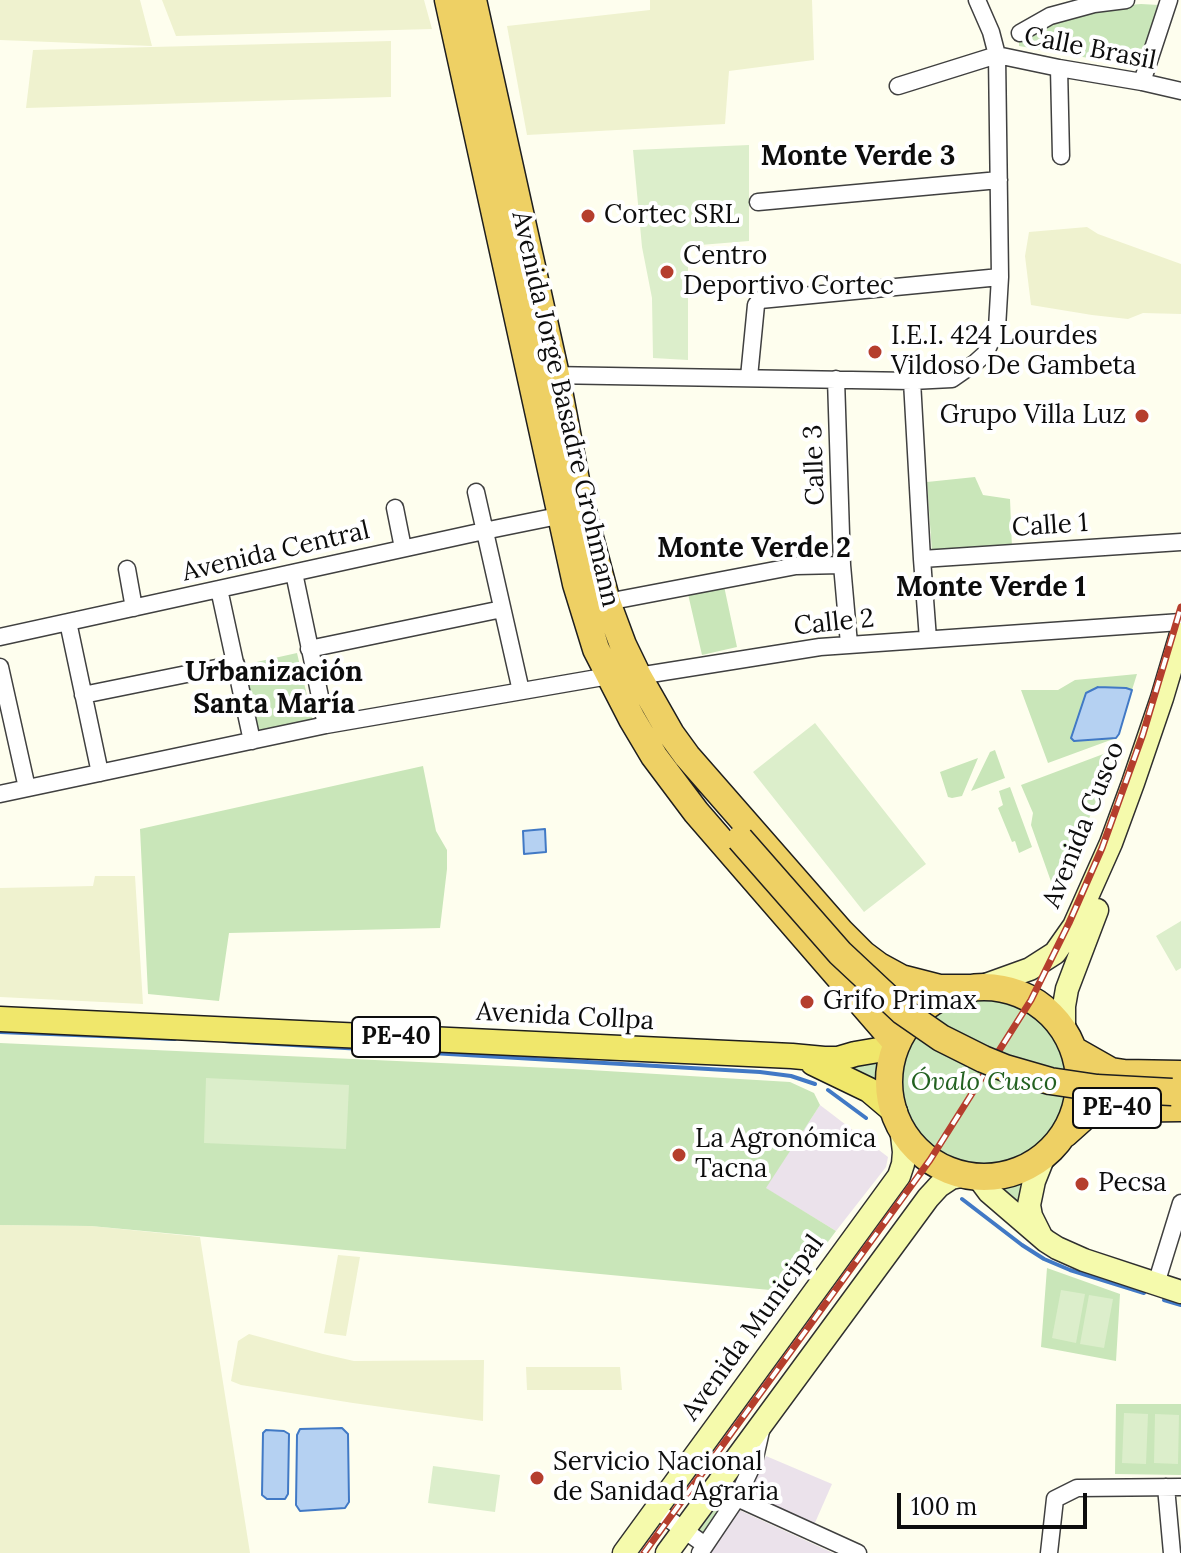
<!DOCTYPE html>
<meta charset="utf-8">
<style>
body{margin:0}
#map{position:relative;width:1181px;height:1553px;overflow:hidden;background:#fefeee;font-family:Lora,serif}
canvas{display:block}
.scale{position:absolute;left:897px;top:1493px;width:190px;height:36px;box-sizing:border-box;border:4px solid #0d0d0d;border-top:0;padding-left:10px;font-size:24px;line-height:28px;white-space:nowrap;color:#0d0d0d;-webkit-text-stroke:6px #fff;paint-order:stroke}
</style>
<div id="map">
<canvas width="1181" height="1553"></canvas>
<div class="scale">100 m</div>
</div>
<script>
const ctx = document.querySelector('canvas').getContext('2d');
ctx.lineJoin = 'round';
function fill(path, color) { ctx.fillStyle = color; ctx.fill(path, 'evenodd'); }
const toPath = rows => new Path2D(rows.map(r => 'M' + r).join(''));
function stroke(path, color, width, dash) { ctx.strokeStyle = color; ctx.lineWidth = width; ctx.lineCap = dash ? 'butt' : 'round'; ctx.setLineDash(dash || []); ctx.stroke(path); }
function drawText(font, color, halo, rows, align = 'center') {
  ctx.font = font + ' Lora,serif'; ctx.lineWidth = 8; ctx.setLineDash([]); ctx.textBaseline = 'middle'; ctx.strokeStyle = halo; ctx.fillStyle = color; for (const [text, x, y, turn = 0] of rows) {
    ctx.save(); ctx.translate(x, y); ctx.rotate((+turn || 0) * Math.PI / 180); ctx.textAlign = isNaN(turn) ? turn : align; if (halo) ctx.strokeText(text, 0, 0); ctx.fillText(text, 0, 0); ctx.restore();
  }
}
const industrial = toPath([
 [820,1105,888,1157,886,1167,836,1231,765,1188],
 [766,1456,832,1484,814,1525,747,1494],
 [737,1509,833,1553,708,1553]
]);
const farmland = toPath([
 [0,0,140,0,152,46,0,40],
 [162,0,424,0,432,29,176,36],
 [650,0,812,0,814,60,729,71,725,124,527,135,507,26,650,10],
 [391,41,391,97,26,108,33,50],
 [1087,227,1098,234,1181,264,1181,314,1143,313,1128,319,1092,315,1031,305,1025,256,1029,232],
 [95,876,135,876,143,1004,0,997,0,888,93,886],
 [0,1225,91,1226,200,1237,250,1553,0,1553],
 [338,1255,360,1257,346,1336,324,1333],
 [249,1334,323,1354,354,1361,484,1360,483,1421,353,1403,241,1385,231,1381,238,1341],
 [526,1367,620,1367,622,1390,527,1390]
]);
const green = toPath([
 [1141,4,1159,5,1141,67,1019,46,1019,42,1070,16,1117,6],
 [975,477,983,495,1010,499,1012,548,932,552,927,482],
 [724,586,737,647,702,655,688,594],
 [297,653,313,721,258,733,243,665],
 [1137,674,1132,690,1126,688,1074,741,1116,738,1048,763,1021,690,1058,690,1075,680],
 [995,750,1005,778,971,791,990,752],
 [1114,750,1115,757,1063,880,1054,890,1031,825,1033,813,1021,785],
 [978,758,962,796,952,798,948,797,940,772],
 [423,766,436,831,447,850,447,869,440,928,229,933,219,1001,148,994,140,829],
 [1010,787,1032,847,1019,853,1015,841,1012,842,998,808,1003,805,999,791],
 '900 1083a84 84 0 1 1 168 0a84 84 0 1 1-168 0Z',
 [0,1043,573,1069,790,1082,814,1093,820,1105,766,1188,836,1231,791,1292,91,1226,0,1225],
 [884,1053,879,1083,842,1068],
 [1028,1176,1019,1206,997,1185],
 [1047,1268,1120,1294,1116,1361,1041,1347],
 [1116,1404,1181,1404,1181,1475,1115,1474],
 [738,1471,743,1474,708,1532,702,1534,698,1529]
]);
const pitch = toPath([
 [749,145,749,241,688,246,688,360,653,358,652,298,642,247,633,150],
 [815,723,926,864,864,912,753,772],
 [1181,921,1181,968,1176,971,1156,936],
 [206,1078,349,1085,346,1149,204,1143],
 [1061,1290,1085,1294,1076,1343,1052,1338],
 [1089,1295,1113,1299,1104,1348,1080,1344],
 [1124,1413,1148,1414,1146,1464,1122,1463],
 [1155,1414,1179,1415,1178,1464,1154,1463],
 [433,1466,500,1475,495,1512,428,1503]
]);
const water = toPath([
 [1098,687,1126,688,1132,690,1119,734,1116,738,1074,741,1071,738,1086,693,1098,687],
 [545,829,546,852,524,854,523,831,545,829],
 [342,1428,348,1434,349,1502,345,1508,300,1511,296,1505,297,1435,300,1429,342,1428],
 [266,1430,284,1431,289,1434,288,1494,285,1499,267,1499,262,1495,263,1433,266,1430]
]);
const stream = toPath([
 [0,1032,175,1039],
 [224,1041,760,1072,791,1076,815,1084],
 [828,1090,866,1118],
 [962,1199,1022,1245,1044,1259,1070,1270,1144,1293],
 [1164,1300,1181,1305]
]);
const minor = toPath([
 [1020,33,1050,16,1094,4,1126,0],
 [1059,68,1061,156],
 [1142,82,1169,0],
 [898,86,997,55,1059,68,1142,82,1181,91],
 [758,202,999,180],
 [548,375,912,381,952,379,975,363,985,354,997,328,1000,277,997,55,991,32,977,0],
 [749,377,756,305,760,300,1000,277],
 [836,379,842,565,849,644],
 [912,381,922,559,928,639],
 [476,492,521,691],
 [395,508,403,548],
 [922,559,1181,542],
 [127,569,134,608],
 [294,573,326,725],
 [219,589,252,741],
 [607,602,796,566,842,565],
 [68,622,100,773],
 [0,637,484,531,563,515],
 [309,649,502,609],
 [0,667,27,788],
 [638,676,820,647,1181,622],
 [83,695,236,664],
 [0,794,326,725,609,676],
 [1156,1284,1181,1203],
 [1166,1487,1172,1553],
 [737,1498,858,1553],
 [656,1510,705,1545],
 [700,1553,737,1498,754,1462,761,1431],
 [1049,1553,1055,1499,1077,1488,1181,1487]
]);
const secondary = toPath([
 [980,987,1030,969,1055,953,1074,926,1111,843,1133,783,1162,698,1181,634],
 [1064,1031,1064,1006,1067,989,1097,910],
 [977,1176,989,1192,1046,1241,1057,1248,1084,1260,1181,1292],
 [1040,1234,1031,1216,1029,1205,1034,1181,1044,1156],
 [624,1553,899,1176,903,1164,904,1152,901,1127],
 [667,1553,928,1198,939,1186,951,1178,966,1175]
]);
const primary = toPath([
 [0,1019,792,1056,824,1059,838,1059,855,1054,896,1047],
 [813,1063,869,1090,895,1112]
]);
const trunk = toPath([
 [448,0,576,584,596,649,632,719,654,756,696,812,897,1044],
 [473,0,556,375,579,496,607,602,623,645,638,676,671,734,687,756,841,932,863,954,879,966,901,978,940,988,973,988],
 '889 1082a95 95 0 1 1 190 0a95 95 0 1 1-190 0Z',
 [1074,1050,1111,1071,1124,1073,1181,1074],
 [1065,1134,1084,1117,1093,1112,1105,1109,1181,1108]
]);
const rail = toPath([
 [644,1553,930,1160,1031,1000,1069,923,1102,848,1143,734,1181,607]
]);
const trunkBridge = toPath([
 [740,839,840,953,902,1011,941,1038,983,1059,1005,1068,1050,1081,1097,1088,1172,1092]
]);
const markers = [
 [588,216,8,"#b53e2d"],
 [667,272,8,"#b53e2d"],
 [875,352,8,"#b53e2d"],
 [1142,416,8,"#b53e2d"],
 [807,1002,8,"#b53e2d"],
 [679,1155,8,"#b53e2d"],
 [1082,1184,8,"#b53e2d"],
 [537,1478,8,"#b53e2d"]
];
const shields = [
 [396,1037,88],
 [1117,1108,88]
];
const shieldNames = [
 ["PE-40",396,1037],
 ["PE-40",1117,1108]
];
const streetNames = [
 ["Calle Brasil",1090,49,11],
 ["Avenida Jorge Basadre Grohmann",565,409,77],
 ["Calle 3",815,465,-92],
 ["Calle 1",1050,526,-4],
 ["Avenida Central",276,552,-13],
 ["Calle 2",834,623,-6],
 ["Avenida Cusco",1084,825,-68],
 ["Avenida Collpa",565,1017,3],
 ["Avenida Municipal",753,1328,-54]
];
const poiNames = [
 ["Cortec SRL",604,216],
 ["Centro",683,257],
 ["Deportivo Cortec",683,287],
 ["I.E.I. 424 Lourdes",891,337],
 ["Vildoso De Gambeta",891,367],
 ["Grupo Villa Luz",1126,416,"right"],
 ["Grifo Primax",823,1002],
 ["La Agronómica",695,1140],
 ["Tacna",695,1170],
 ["Pecsa",1098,1184],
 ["Servicio Nacional",553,1463],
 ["de Sanidad Agraria",553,1493]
];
const parkNames = [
 ["Óvalo Cusco",984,1083]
];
const neighbourhoodNames = [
 ["Monte Verde 3",858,157],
 ["Monte Verde 2",754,549],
 ["Monte Verde 1",991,588],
 ["Urbanización",274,673],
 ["Santa María",274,705]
];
fill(industrial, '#ebe2eb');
fill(farmland, '#eff2cf');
fill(green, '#c9e6b9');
fill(pitch, '#dceecb');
fill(water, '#b5d1f2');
stroke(water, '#4179c5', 2);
stroke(stream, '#4179c5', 4);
stroke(minor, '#404040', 19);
stroke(secondary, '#2f2f2f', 25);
stroke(primary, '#1e1e1e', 27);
stroke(trunk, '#1e1e1e', 29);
stroke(minor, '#fff', 16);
stroke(secondary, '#f5faac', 22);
stroke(primary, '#f0e76b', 24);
stroke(trunk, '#eed064', 26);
stroke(rail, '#b53e2d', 7);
stroke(rail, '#fff', 4, [12]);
stroke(trunkBridge, '#1e1e1e', 29, []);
stroke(trunkBridge, '#eed064', 26);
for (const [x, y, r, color] of markers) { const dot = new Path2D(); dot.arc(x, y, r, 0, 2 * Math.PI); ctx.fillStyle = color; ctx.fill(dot); stroke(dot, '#fff', 3); }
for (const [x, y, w] of shields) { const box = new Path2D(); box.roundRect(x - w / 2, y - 20, w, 40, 6); ctx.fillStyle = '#fff'; ctx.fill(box); stroke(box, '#0d0d0d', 2); }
drawText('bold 24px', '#0d0d0d', null, shieldNames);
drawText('26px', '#0d0d0d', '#fff', streetNames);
drawText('26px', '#0d0d0d', '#fff', poiNames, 'left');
drawText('italic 26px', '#236121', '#fff', parkNames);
drawText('bold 28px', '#0d0d0d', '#fff', neighbourhoodNames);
</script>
